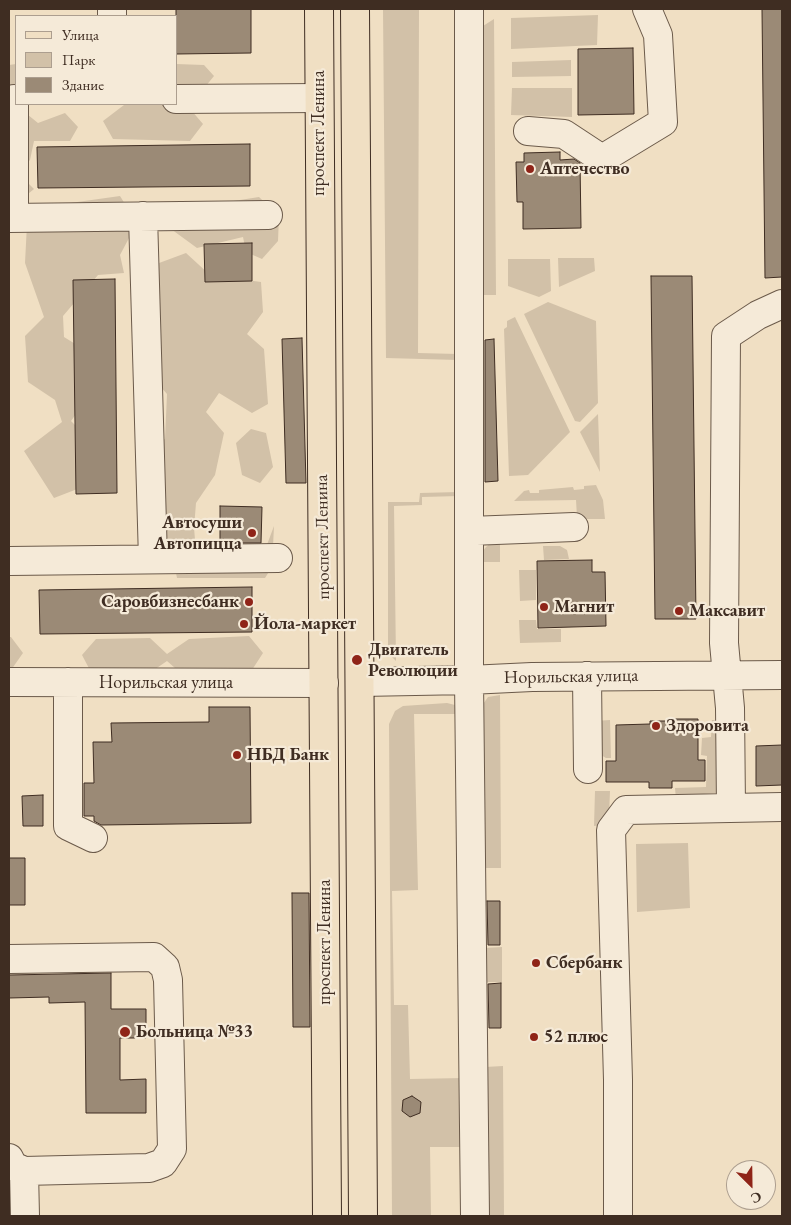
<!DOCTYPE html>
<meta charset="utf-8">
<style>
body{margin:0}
#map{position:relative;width:791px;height:1225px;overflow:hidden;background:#f0dfc3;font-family:"EB Garamond",serif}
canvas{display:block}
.frame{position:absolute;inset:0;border:10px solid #3f2d22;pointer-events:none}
.legend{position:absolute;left:15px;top:15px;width:162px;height:90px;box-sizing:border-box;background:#f5ead8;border:1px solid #ac9e8f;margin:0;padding:6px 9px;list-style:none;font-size:15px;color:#3f2d22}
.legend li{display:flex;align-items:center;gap:10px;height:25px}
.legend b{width:25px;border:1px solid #ac9e8f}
.north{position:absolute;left:726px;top:1160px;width:50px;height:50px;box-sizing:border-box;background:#f5ead8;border:1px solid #ac9e8f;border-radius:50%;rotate:157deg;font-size:14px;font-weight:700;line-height:20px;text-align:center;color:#3f2d22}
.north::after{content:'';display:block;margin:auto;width:18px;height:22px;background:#8f2418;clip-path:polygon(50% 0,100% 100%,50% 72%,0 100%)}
</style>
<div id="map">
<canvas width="791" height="1225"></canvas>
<div class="frame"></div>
<ul class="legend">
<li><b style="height:6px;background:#f0dfc3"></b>Улица</li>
<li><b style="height:14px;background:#d2c1a8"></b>Парк</li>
<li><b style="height:14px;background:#9b8a76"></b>Здание</li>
</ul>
<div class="north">С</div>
</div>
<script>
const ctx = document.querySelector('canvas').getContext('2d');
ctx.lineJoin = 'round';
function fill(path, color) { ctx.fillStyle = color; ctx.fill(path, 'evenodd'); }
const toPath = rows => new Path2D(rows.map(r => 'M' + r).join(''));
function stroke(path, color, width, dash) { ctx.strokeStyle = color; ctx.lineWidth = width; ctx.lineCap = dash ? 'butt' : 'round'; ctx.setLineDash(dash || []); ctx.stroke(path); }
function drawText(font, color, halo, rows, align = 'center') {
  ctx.font = font + ' "EB Garamond",serif'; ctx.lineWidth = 4.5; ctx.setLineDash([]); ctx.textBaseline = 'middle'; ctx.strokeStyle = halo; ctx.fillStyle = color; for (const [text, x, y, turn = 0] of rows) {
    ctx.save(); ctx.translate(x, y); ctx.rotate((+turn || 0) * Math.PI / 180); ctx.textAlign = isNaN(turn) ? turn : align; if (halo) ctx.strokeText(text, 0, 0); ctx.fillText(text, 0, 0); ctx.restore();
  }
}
const green = toPath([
 [383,9,419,9,418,353,458,354,458,360,386,358],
 [598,15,597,45,511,49,511,18],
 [494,19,496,295,479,295,480,32,483,26],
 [571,60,571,76,512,77,512,62],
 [16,64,16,96,9,96,9,65],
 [176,64,204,65,214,76,201,92,176,93],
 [512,88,572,88,572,117,511,115],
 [185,103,203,124,190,141,113,139,103,121,124,105],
 [17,106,38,123,65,113,78,127,70,141,34,141,30,160,18,173,34,189,17,203],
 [120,196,137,223,120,255,124,273,98,275,63,316,64,337,85,350,84,403,71,421,98,448,98,481,54,498,24,451,62,422,55,400,28,382,25,336,44,317,25,263,27,224,56,205],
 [259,197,279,216,278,241,262,259,246,252,243,237,197,248,171,229,189,208],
 [186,253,210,275,261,282,263,312,247,334,264,349,268,404,252,413,219,393,206,412,224,433,215,475,196,503,194,528,196,551,265,550,274,526,272,567,265,578,177,578,172,554,148,540,139,451,165,439,167,394,153,378,157,356,160,313,134,292,151,266],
 [558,258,594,258,595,271,559,287],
 [508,259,550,259,551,291,539,297,508,286],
 [548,302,596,321,598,403,580,422,575,421,524,314],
 [515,317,570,432,528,475,509,476,504,329,507,327,507,321],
 [598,414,600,472,580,432],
 [251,429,266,433,273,467,260,483,242,475,236,443],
 [596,485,603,500,605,519,583,519,577,517,576,500,514,501,524,491,529,490,530,493,539,493,539,490,573,487,574,490,584,489,584,486],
 [459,492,459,496,422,497,422,505,394,506,396,661,388,653,388,502,419,502,420,493],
 [500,541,500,562,480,562,480,555,486,547,491,543],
 [543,546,560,546,567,550,569,559,544,560],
 [519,570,536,570,536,600,520,601],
 [519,620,536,620,537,629,561,629,561,642,520,643],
 [249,636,263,653,250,673,183,675,167,661,148,674,92,674,82,655,96,639,150,638,167,654,189,639],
 [9,637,11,637,23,653,11,670,9,670],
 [500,695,501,868,483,868,481,707,488,697],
 [447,703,455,705,460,714,414,714,418,890,392,891,394,1005,408,1005,410,1079,464,1078,465,1147,430,1147,431,1216,392,1216,389,724,395,711,403,706],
 [610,720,611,758,606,758,601,755,595,721],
 [712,720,721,720,719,790,715,796,676,799,675,788,706,787,707,756,701,755,702,738,711,737],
 [595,791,610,791,609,816,601,825,594,826],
 [688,843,690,908,637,912,636,844],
 [502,947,502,982,484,982,484,948],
 [503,1066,504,1216,486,1216,485,1067]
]);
const building = toPath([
 [176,9,251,9,251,53,176,54,176,9],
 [762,9,782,9,782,277,765,278,762,9],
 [633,48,634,114,578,115,578,49,633,48],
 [250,144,250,186,38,188,37,147,250,144],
 [560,152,560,160,574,159,580,163,581,228,523,229,523,202,517,202,516,162,524,162,524,153,560,152],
 [252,243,252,281,205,282,204,244,252,243],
 [651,276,692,276,696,619,655,619,651,276],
 [115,279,117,493,76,494,73,280,115,279],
 [302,338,306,483,286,483,282,339,302,338],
 [494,339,498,481,485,482,485,340,494,339],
 [220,506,262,507,261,543,220,543,220,506],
 [592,560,592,572,605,572,606,626,538,628,537,561,592,560],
 [252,587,252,632,40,634,39,590,252,587],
 [209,707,250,707,251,823,101,825,94,821,94,816,84,816,84,783,94,783,93,742,112,742,111,723,209,722,209,707],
 [669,719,698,719,698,760,705,760,705,781,672,781,672,788,649,788,649,782,606,782,606,761,616,761,616,725,650,724,650,721,669,721,669,719],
 [782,745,782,785,756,786,756,746,782,745],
 [43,795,43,826,23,826,22,796,43,795],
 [9,858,25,858,25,905,9,905,9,858],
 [292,893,309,893,310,1027,293,1027,292,893],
 [487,901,500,901,500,945,488,945,487,901],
 [111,973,111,1009,146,1009,146,1038,120,1038,120,1080,146,1079,146,1113,86,1113,85,1002,49,1003,49,997,9,998,9,975,111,973],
 [501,983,501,1028,489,1028,488,984,501,983],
 [412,1096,421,1102,420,1113,410,1117,402,1111,403,1100,412,1096]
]);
const minor = toPath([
 [112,9,112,16],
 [469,9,469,680,475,1216],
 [14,99,14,218],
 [176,99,318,98],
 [528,131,564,134,602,159,663,122,658,35,647,9],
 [143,216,153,559],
 [9,218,268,215],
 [470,531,574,527],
 [9,561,278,558],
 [587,676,588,769],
 [9,682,324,683],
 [68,682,68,826,93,838],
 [361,682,469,680,532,677,782,675],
 [731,807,730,708,724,643,726,336,758,315,782,304],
 [9,959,154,957,165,967,168,980,172,1149,163,1163,149,1168,24,1171,13,1166,9,1158],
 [24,1171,25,1216],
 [618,1216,618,1080,611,830,626,810,782,807]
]);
const major = toPath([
 [319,9,327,1216],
 [355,9,363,1216]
]);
const markers = [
 [530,169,5,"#8f2418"],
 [252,533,5,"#8f2418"],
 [249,602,5,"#8f2418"],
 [544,607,5,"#8f2418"],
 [679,611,5,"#8f2418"],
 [244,624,5,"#8f2418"],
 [357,660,6,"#8f2418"],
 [656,726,5,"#8f2418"],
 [237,755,5,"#8f2418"],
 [536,963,5,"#8f2418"],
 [125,1032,6,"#8f2418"],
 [534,1037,5,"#8f2418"]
];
const streetNames = [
 ["проспект Ленина",319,133,-90],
 ["проспект Ленина",323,537,-91],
 ["Норильская улица",571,677,-1],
 ["Норильская улица",166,683],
 ["проспект Ленина",325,942,-90]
];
const poiNames = [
 ["Аптечество",540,169],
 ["Автосуши",242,523,"right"],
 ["Автопицца",242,544,"right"],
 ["Саровбизнесбанк",239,602,"right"],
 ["Магнит",554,607],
 ["Максавит",689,611],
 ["Йола-маркет",254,624],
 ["Двигатель",368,650],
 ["Революции",368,671],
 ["Здоровита",666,726],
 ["НБД Банк",247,755],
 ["Сбербанк",546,963],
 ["Больница №33",136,1032],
 ["52 плюс",544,1037]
];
fill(green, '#d2c1a8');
fill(building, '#9b8a76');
stroke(building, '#3f2d22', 1);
stroke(minor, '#6b5a4a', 30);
stroke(major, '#3f2d22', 30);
stroke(minor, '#f5ead8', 28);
stroke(major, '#f0dfc3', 28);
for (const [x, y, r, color] of markers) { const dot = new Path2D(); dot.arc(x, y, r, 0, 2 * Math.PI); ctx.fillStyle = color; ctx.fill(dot); stroke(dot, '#f5ead8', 2); }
drawText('18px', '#3f2d22', '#f5ead8', streetNames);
drawText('bold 18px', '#3f2d22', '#f5ead8', poiNames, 'left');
</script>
